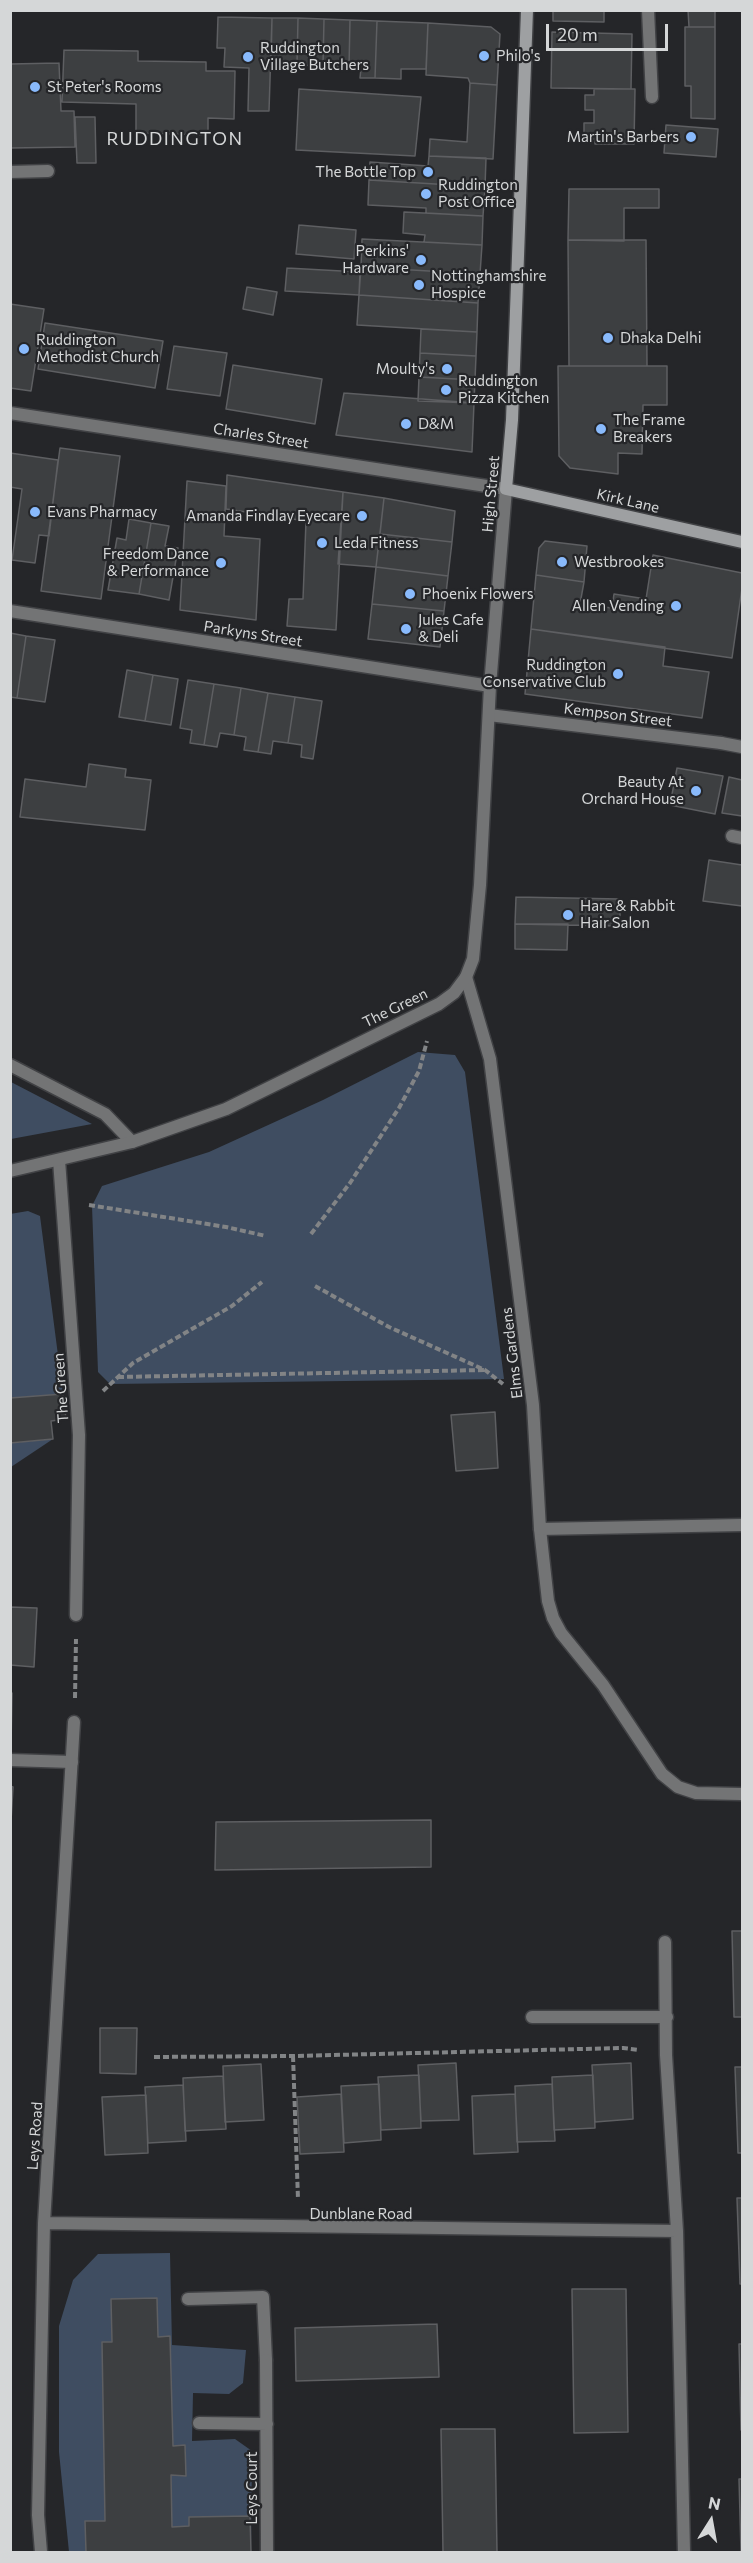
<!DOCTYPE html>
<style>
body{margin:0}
#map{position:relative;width:753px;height:2563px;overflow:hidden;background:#252629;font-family:Commissioner,sans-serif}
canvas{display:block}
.frame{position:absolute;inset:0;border:12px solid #d5d7d8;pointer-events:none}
.north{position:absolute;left:681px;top:2491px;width:60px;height:60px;-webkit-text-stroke:4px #252629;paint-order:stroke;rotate:11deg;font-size:16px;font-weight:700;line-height:24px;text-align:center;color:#d5d7d8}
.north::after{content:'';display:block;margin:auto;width:21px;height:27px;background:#d5d7d8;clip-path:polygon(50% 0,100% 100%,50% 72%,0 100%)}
.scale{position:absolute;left:546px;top:24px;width:122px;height:27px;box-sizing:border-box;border:3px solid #d5d7d8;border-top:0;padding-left:8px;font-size:18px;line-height:21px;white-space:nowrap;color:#d5d7d8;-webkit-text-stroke:4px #252629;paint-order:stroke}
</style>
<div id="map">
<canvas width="753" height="2563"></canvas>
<div class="frame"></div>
<div class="north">N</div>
<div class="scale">20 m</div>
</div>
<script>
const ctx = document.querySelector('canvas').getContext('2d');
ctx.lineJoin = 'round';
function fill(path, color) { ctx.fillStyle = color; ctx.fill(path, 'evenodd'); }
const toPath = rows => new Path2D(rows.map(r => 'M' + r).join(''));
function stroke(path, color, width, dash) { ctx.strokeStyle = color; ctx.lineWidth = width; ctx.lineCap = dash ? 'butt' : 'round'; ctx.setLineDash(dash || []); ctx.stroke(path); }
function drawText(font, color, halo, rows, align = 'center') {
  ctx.font = font + ' Commissioner,sans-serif'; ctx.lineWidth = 4.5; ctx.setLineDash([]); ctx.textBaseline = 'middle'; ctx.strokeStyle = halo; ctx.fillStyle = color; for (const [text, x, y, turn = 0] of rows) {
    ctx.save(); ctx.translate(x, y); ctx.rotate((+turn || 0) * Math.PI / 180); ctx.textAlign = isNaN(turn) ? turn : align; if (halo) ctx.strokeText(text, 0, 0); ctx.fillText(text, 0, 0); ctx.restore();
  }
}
const green = toPath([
 [418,1052,455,1055,465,1072,504,1379,110,1384,98,1372,92,1206,102,1186,209,1152,323,1100],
 [11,1082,92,1124,11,1139],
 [28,1211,40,1216,63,1394,11,1398,10,1214],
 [53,1439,11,1467,11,1443],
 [170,2253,172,2345,246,2350,243,2383,229,2394,193,2393,192,2441,235,2439,252,2451,251,2552,69,2552,59,2452,59,2326,73,2280,98,2254]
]);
const building = toPath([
 [553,10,604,10,604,22,553,21,553,10],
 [688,10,715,10,715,27,689,27,688,10],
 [218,17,272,18,269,111,248,111,249,68,224,67,225,48,217,48,218,17],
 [272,18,298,18,297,65,271,65,272,18],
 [298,18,324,19,323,66,297,65,298,18],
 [324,19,350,20,349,67,323,66,324,19],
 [350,20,377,21,375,78,360,78,361,68,349,67,350,20],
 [377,21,428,23,426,69,401,69,401,79,375,78,377,21],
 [428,23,491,27,500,34,497,85,470,83,468,78,426,75,428,23],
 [685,27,715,27,715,119,691,118,691,86,685,86,685,27],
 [552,32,632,34,631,89,551,88,552,32],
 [64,50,138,51,138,61,206,62,206,71,235,71,234,119,208,118,208,135,136,133,136,104,62,102,64,50],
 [59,63,61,111,74,111,75,147,10,148,10,64,59,63],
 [470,83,497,85,493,159,429,156,430,139,467,142,470,83],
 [299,89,421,97,415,156,296,150,299,89],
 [594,89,635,89,634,144,595,144,595,139,584,139,584,123,594,123,594,110,585,110,585,95,594,95,594,89],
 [75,117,95,117,96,163,77,163,75,117],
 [666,125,718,129,716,157,664,153,666,125],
 [429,156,486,158,485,187,369,180,370,162,428,166,429,156],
 [369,180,485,187,483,216,426,213,426,208,368,205,369,180],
 [569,189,659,189,659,208,624,208,624,241,568,240,569,189],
 [404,212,483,216,482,245,424,242,425,235,403,233,404,212],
 [299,225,356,230,354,259,296,254,299,225],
 [362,239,482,245,480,274,361,267,362,239],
 [568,240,646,240,647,366,569,366,568,240],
 [361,267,480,274,478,303,359,295,361,267],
 [287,268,360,272,359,295,285,291,287,268],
 [247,287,277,292,273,315,243,309,247,287],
 [359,295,478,303,477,332,357,325,359,295],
 [10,304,44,309,31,391,10,388,10,304],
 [45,323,163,341,155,388,38,369,45,323],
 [421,329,477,332,476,356,420,353,421,329],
 [174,346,227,353,220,396,167,389,174,346],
 [420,353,476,356,475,380,419,377,420,353],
 [233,365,322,379,315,424,226,409,233,365],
 [558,366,667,366,667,405,643,405,642,454,618,453,618,474,570,468,559,456,558,366],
 [419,377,475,380,474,403,418,401,419,377],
 [344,393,474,403,472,452,336,435,344,393],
 [60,448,120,456,101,599,41,591,60,448],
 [10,453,58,460,49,536,39,535,35,563,12,560,22,489,10,487,10,453],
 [227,475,343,492,336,630,287,626,289,599,303,599,306,521,226,509,227,475],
 [187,481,226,486,224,536,260,539,256,620,180,610,187,481],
 [343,492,384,498,376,567,338,564,343,492],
 [384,498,455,511,452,542,380,534,384,498],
 [129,519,151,523,139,594,108,590,117,538,126,540,129,519],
 [151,523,169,526,165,546,178,548,169,600,139,594,151,523],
 [380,534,452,542,448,576,376,567,380,534],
 [545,541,587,546,584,582,536,575,539,548,545,541],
 [653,555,742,573,742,588,732,658,531,629,536,575,584,582,580,604,612,608,614,594,646,599,653,555],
 [376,567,448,576,444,611,372,604,376,567],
 [372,604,444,611,440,647,368,639,372,604],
 [531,629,665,647,663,666,709,672,702,718,525,694,531,629],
 [10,633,26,636,17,698,10,697,10,633],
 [26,636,55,640,45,702,17,698,26,636],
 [127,670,153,675,145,721,119,717,127,670],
 [153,675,178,679,171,725,145,721,153,675],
 [188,680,214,684,204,745,190,743,192,730,180,728,188,680],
 [214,684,241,688,234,735,220,733,217,747,204,745,214,684],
 [241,688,268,693,258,752,244,750,246,737,234,735,241,688],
 [268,693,295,697,288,743,273,741,271,754,258,752,268,693],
 [295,697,322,701,313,759,301,757,302,745,288,743,295,697],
 [89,764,126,769,125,777,151,780,145,830,20,817,25,779,86,787,89,764],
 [677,768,723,776,715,814,670,805,677,768],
 [729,777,742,780,742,816,722,813,729,777],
 [709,860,742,865,742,906,703,901,709,860],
 [516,897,620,899,620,926,515,924,516,897],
 [515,924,568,924,567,950,515,949,515,924],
 [63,1394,66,1419,51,1421,53,1439,10,1443,10,1398,63,1394],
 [495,1412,498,1468,456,1471,451,1415,495,1412],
 [10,1607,37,1608,34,1667,10,1665,10,1607],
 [10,1693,12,1693,11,1746,10,1746,10,1693],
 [10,1786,13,1787,10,1838,10,1786],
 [431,1820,431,1867,215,1870,216,1822,431,1820],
 [732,1931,742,1931,742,2017,734,2017,732,1931],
 [100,2028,137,2028,136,2074,100,2073,100,2028],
 [456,2063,459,2120,421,2121,418,2065,456,2063],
 [631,2063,633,2119,595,2122,592,2065,631,2063],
 [261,2064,264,2120,225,2122,223,2066,261,2064],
 [735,2067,742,2067,742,2153,738,2153,735,2067],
 [419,2075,421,2128,381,2130,378,2077,419,2075],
 [593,2075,595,2128,554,2130,552,2077,593,2075],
 [223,2076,226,2129,185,2131,183,2078,223,2076],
 [379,2084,381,2140,344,2143,341,2086,379,2084],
 [552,2084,555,2141,517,2142,515,2086,552,2084],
 [183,2085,186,2141,148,2143,145,2087,183,2085],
 [341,2094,344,2152,300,2154,297,2097,341,2094],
 [515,2094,518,2152,474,2154,472,2096,515,2094],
 [146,2095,148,2153,105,2155,102,2097,146,2095],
 [737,2198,742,2198,742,2284,740,2284,737,2198],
 [572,2289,626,2289,628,2432,574,2433,572,2289],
 [157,2298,158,2337,170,2336,173,2446,185,2445,186,2476,171,2475,172,2527,189,2526,189,2517,250,2516,251,2552,86,2552,85,2521,105,2521,102,2342,112,2342,111,2299,157,2298],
 [437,2324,439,2377,296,2381,295,2328,437,2324],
 [739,2344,742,2344,742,2430,741,2430,739,2344],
 [441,2429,495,2429,497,2552,443,2552,441,2429],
 [739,2479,742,2479,742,2552,741,2552,739,2479]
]);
const path = toPath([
 [89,1205,226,1227,266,1236],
 [311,1234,350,1183,399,1108,419,1071,427,1041],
 [315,1286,389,1327,485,1370,503,1384],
 [118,1377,485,1370],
 [103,1391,133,1363,232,1306,262,1282],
 [75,1698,76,1639],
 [293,2056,298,2199],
 [154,2057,293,2056,623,2048,639,2050]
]);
const service = toPath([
 [648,10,652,97],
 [10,172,48,171],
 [721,743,742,747],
 [732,836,742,838],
 [540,1529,548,1601,553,1618,561,1633,603,1685,662,1774,678,1787,696,1793,741,1794],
 [10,1760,72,1762],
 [188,2299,263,2297,266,2360]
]);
const minor = toPath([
 [10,413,506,489],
 [10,611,490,686],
 [489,715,721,743],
 [466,977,490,1059,533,1405,540,1529,742,1525],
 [10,1065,105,1114,132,1142],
 [59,1160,79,1435,76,1615],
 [665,1942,666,2055,677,2231,684,2552],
 [532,2017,667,2017],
 [44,2223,677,2231],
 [266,2360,267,2552],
 [199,2423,267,2424],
 [41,2552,38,2515,44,2223,74,1722]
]);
const tertiary = toPath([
 [10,1171,132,1142,226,1109,439,1004,454,993,466,977,473,959,480,885,490,686,506,489]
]);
const secondary = toPath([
 [527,10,512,420,506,489,742,542]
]);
const markers = [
 [484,56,6,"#89bafc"],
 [248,57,6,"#89bafc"],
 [35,87,6,"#89bafc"],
 [691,137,6,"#89bafc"],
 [428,172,6,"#89bafc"],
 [426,194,6,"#89bafc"],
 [421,260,6,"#89bafc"],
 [419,285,6,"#89bafc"],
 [608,338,6,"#89bafc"],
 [24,349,6,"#89bafc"],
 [447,369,6,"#89bafc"],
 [446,390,6,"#89bafc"],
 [406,424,6,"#89bafc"],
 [601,429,6,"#89bafc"],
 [35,512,6,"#89bafc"],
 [362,516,6,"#89bafc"],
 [322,543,6,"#89bafc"],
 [562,562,6,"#89bafc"],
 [221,563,6,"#89bafc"],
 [410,594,6,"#89bafc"],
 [676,606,6,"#89bafc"],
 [406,629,6,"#89bafc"],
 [618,674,6,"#89bafc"],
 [696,791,6,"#89bafc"],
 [568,915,6,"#89bafc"]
];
const poiNames = [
 ["Ruddington",260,48],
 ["Village Butchers",260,65],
 ["Philo's",496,56],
 ["St Peter's Rooms",47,87],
 ["Martin's Barbers",679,137,"right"],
 ["The Bottle Top",416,172,"right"],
 ["Ruddington",438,185],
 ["Post Office",438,202],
 ["Perkins'",409,251,"right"],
 ["Hardware",409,268,"right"],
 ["Nottinghamshire",431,276],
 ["Hospice",431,293],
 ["Dhaka Delhi",620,338],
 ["Ruddington",36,340],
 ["Methodist Church",36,357],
 ["Moulty's",435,369,"right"],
 ["Ruddington",458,381],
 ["Pizza Kitchen",458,398],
 ["The Frame",613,420],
 ["Breakers",613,437],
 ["D&M",418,424],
 ["Evans Pharmacy",47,512],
 ["Amanda Findlay Eyecare",350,516,"right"],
 ["Leda Fitness",334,543],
 ["Freedom Dance",209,554,"right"],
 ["& Performance",209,571,"right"],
 ["Westbrookes",574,562],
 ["Phoenix Flowers",422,594],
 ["Allen Vending",664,606,"right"],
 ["Jules Cafe",418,620],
 ["& Deli",418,637],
 ["Ruddington",606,665,"right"],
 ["Conservative Club",606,682,"right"],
 ["Beauty At",684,782,"right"],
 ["Orchard House",684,799,"right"],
 ["Hare & Rabbit",580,906],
 ["Hair Salon",580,923]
];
const streetNames = [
 ["Charles Street",261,436,9],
 ["High Street",491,494,-85],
 ["Kirk Lane",628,501,13],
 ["Parkyns Street",253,634,9],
 ["Kempson Street",618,715,7],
 ["The Green",395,1008,-26],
 ["Elms Gardens",512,1353,-97],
 ["The Green",61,1388,-94],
 ["Leys Road",35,2136,-86],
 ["Dunblane Road",361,2214],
 ["Leys Court",252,2488,-90]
];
const quarterNames = [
 ["RUDDINGTON",175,139]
];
fill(green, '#3f4d61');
fill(building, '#3d3f41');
stroke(building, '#5e5f62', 1.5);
stroke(service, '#414245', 15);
stroke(minor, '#414245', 15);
stroke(tertiary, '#414245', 15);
stroke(secondary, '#414245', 15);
stroke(path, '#828486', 4, [6, 3]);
stroke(service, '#737475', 12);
stroke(minor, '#737475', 12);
stroke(tertiary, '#737475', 12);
stroke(secondary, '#9ea0a2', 12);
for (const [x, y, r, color] of markers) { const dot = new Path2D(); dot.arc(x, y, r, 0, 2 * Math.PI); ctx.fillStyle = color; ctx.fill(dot); stroke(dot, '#252629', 2); }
drawText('15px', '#d5d7d8', '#252629', poiNames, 'left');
drawText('15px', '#d5d7d8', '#252629', streetNames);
ctx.letterSpacing = '1.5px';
drawText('18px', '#d5d7d8', '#252629', quarterNames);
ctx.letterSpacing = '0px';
</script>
